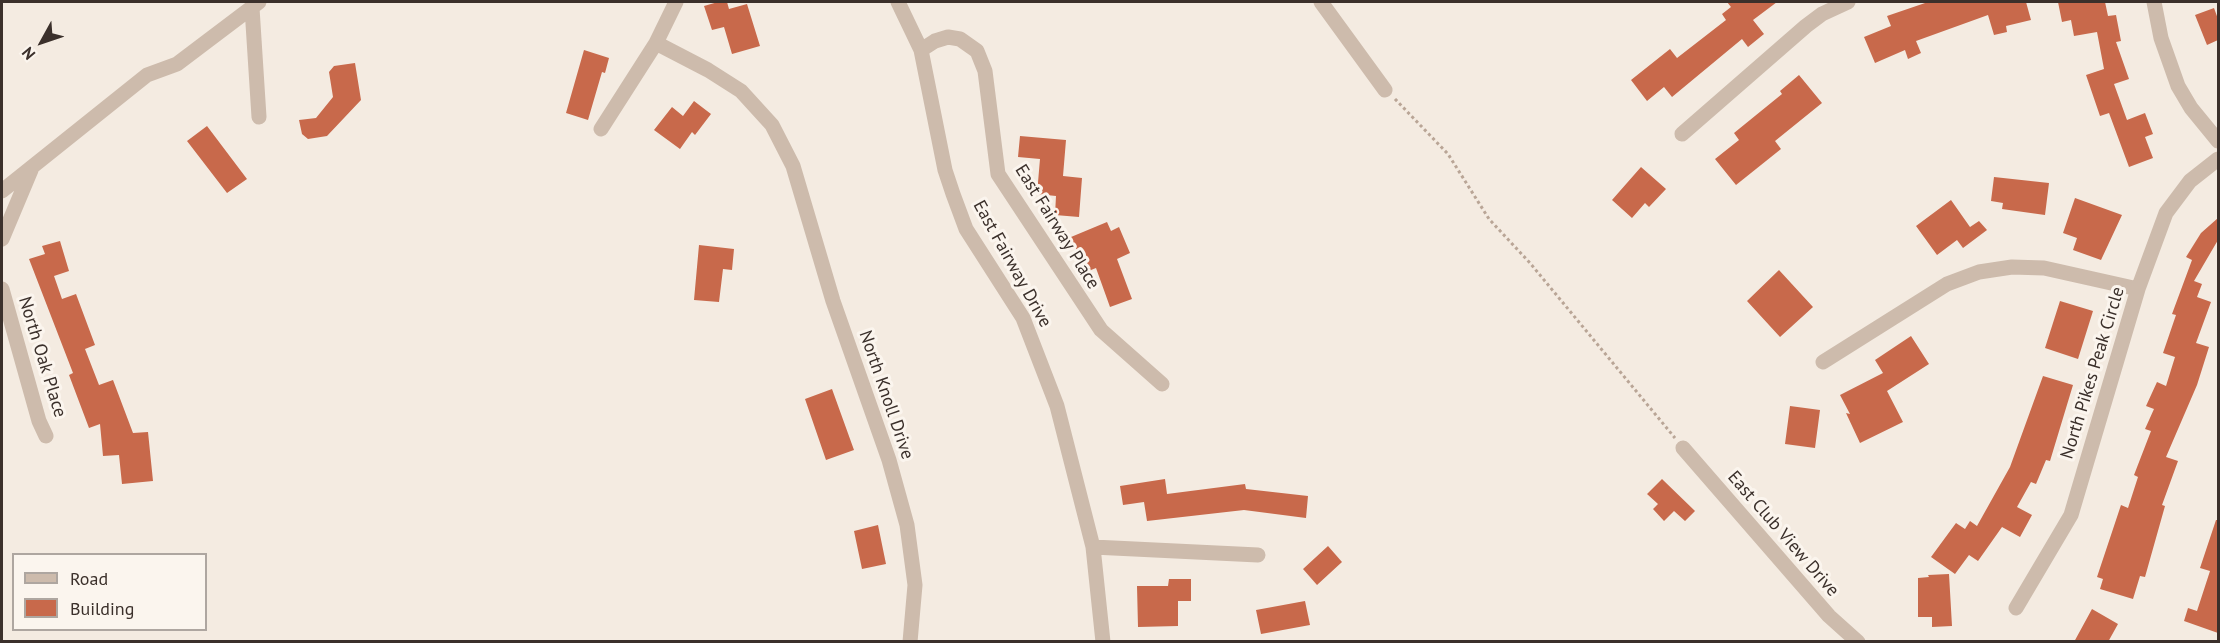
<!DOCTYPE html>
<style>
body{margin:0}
#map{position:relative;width:2220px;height:643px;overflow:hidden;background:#f4ebe1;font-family:"PT Sans",sans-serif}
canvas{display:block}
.frame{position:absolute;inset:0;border:3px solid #3b302b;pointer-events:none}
.legend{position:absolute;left:12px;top:553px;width:195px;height:78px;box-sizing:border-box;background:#fbf5ee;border:2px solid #aea6a0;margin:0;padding:8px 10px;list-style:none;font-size:18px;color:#3b302b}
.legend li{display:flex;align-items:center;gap:12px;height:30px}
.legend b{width:30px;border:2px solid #aea6a0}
.north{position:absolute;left:12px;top:12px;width:60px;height:60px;-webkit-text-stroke:4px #fbf5ee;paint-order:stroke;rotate:230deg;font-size:16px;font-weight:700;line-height:24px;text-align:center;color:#3b302b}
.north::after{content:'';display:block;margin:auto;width:21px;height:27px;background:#3b302b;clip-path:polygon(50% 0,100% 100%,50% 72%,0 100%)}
</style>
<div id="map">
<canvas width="2220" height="643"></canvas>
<div class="frame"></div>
<ul class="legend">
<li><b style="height:8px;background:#cdbbac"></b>Road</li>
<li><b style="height:16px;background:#c8694b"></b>Building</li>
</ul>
<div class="north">N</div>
</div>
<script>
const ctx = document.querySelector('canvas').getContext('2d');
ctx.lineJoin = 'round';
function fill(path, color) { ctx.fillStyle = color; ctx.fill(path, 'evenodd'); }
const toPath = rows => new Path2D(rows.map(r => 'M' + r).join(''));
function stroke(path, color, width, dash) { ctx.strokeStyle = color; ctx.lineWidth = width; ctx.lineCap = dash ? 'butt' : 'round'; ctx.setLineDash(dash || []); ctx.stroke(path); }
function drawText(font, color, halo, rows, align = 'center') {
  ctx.font = font + ' "PT Sans",sans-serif'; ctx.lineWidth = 6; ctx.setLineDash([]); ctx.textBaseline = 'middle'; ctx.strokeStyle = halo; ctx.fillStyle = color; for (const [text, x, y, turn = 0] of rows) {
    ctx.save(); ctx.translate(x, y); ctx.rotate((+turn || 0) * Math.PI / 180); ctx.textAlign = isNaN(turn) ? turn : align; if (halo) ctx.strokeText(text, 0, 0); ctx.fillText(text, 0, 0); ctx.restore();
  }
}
const building = toPath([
 [718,2,727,2,729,9,747,4,760,46,732,54,724,27,712,30,704,6],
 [1727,2,1777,2,1753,20,1764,34,1748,47,1742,39,1672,97,1664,87,1647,101,1631,80,1670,49,1677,58,1726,20,1722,14,1731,7],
 [1928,2,2026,2,2031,20,2006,26,2007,32,1994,35,1988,15,1916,41,1921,53,1908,59,1905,50,1875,63,1864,37,1891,26,1887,16],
 [2058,2,2105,2,2108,16,2116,15,2121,41,2116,42,2129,79,2114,84,2127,120,2145,113,2153,134,2145,137,2153,158,2129,167,2109,113,2100,116,2086,75,2104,69,2097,32,2074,36,2071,20,2062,22],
 [2214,8,2218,19,2218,40,2207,45,2195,15],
 [584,50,609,58,605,73,602,72,588,120,566,113],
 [355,63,361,100,327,136,308,139,302,134,299,120,316,118,333,97,329,72,334,66],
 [1799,75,1822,103,1775,141,1781,149,1736,185,1715,159,1739,140,1734,133,1782,94,1780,91],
 [694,101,711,114,695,135,692,132,680,149,654,130,672,107,683,116],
 [207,126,247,179,227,193,187,141],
 [1020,136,1066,140,1063,176,1082,178,1079,217,1055,215,1056,196,1037,194,1040,159,1018,157],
 [1641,167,1666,189,1649,207,1645,203,1632,218,1612,200],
 [1994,177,2049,183,2045,215,2002,209,2003,203,1991,201],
 [2075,198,2122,215,2101,260,2073,250,2077,238,2063,233],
 [1951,200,1970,227,1979,221,1987,230,1963,248,1957,240,1937,255,1916,226],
 [2218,218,2218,240,2194,281,2202,284,2197,297,2211,302,2196,343,2209,347,2197,385,2166,457,2178,461,2162,505,2165,506,2145,577,2140,576,2133,599,2100,589,2103,579,2097,577,2121,505,2128,508,2138,477,2134,475,2151,431,2145,429,2154,409,2146,406,2157,382,2166,386,2175,357,2163,353,2176,315,2172,314,2192,260,2186,257,2201,233],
 [1107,222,1111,231,1119,227,1130,253,1117,259,1132,299,1110,307,1096,268,1086,272,1071,237],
 [60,241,69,271,54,276,62,299,76,294,95,345,85,349,99,385,113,380,133,433,148,432,153,481,122,484,119,455,103,456,100,424,89,428,69,375,73,373,29,259,45,254,42,246],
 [699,245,734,249,732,270,723,269,719,302,694,300],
 [1779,270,1813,307,1780,337,1747,301],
 [2060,301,2093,311,2078,359,2045,348],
 [1911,336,1929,364,1887,391,1903,422,1860,443,1846,413,1850,414,1840,395,1883,373,1875,360],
 [2043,376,2073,385,2050,461,2046,460,2036,484,2031,482,2017,507,2032,515,2020,537,2002,527,1978,561,1969,555,1955,574,1931,557,1956,523,1965,529,1970,521,1977,526,2010,467],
 [832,389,854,450,826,460,805,399],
 [1790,406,1820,410,1815,448,1785,444],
 [1165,479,1167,494,1245,484,1246,489,1308,496,1306,518,1244,510,1147,521,1144,502,1123,505,1120,486],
 [1662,479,1695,511,1685,521,1674,511,1664,521,1653,509,1658,504,1647,494],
 [2216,520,2218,520,2218,633,2184,621,2188,608,2197,611,2210,571,2200,568],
 [878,525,886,564,862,569,854,531],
 [1328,546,1342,562,1317,585,1303,569],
 [1949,574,1952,626,1932,627,1932,617,1918,617,1918,578,1929,577,1928,575],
 [1169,579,1191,579,1191,601,1178,601,1178,626,1138,627,1137,586,1168,586],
 [1305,601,1310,625,1261,634,1256,610],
 [2092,609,2118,624,2108,642,2074,642]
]);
const path = toPath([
 [1395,99,1448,154,1489,219,1530,263,1675,438]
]);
const street = toPath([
 [898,2,921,50,945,170,953,194,966,229,1023,318,1057,406,1093,547,1103,642],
 [1321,2,1385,90],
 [2154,2,2161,38,2178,86,2191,108,2218,141],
 [252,8,259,117],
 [656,43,708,70,741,91,772,125,793,166,833,301,889,460,907,525,915,585,910,642],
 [921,50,935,41,948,37,960,39,977,51,985,71,998,174,1101,330,1162,384],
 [601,129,656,43,676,2],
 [1682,134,1806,26,1822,14,1848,2],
 [2,191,147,75,177,64,259,2],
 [2,239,31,170],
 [2,289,39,421,46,436],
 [1823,362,1947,284,1979,272,2012,267,2044,268,2138,289],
 [1683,448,1829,616,1858,642],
 [1093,547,1258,555],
 [2016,608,2071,515,2138,289,2166,213,2190,181,2218,159]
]);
const streetNames = [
 ["East Fairway Place",1057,227,58],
 ["East Fairway Drive",1012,264,61],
 ["North Oak Place",42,357,73],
 ["North Pikes Peak Circle",2093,373,-73],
 ["North Knoll Drive",886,395,71],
 ["East Club View Drive",1783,534,49]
];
fill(building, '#c8694b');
stroke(path, '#b9a596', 3, [3, 3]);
stroke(street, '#cdbbac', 15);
drawText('18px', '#3b302b', '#fbf5ee', streetNames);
</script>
